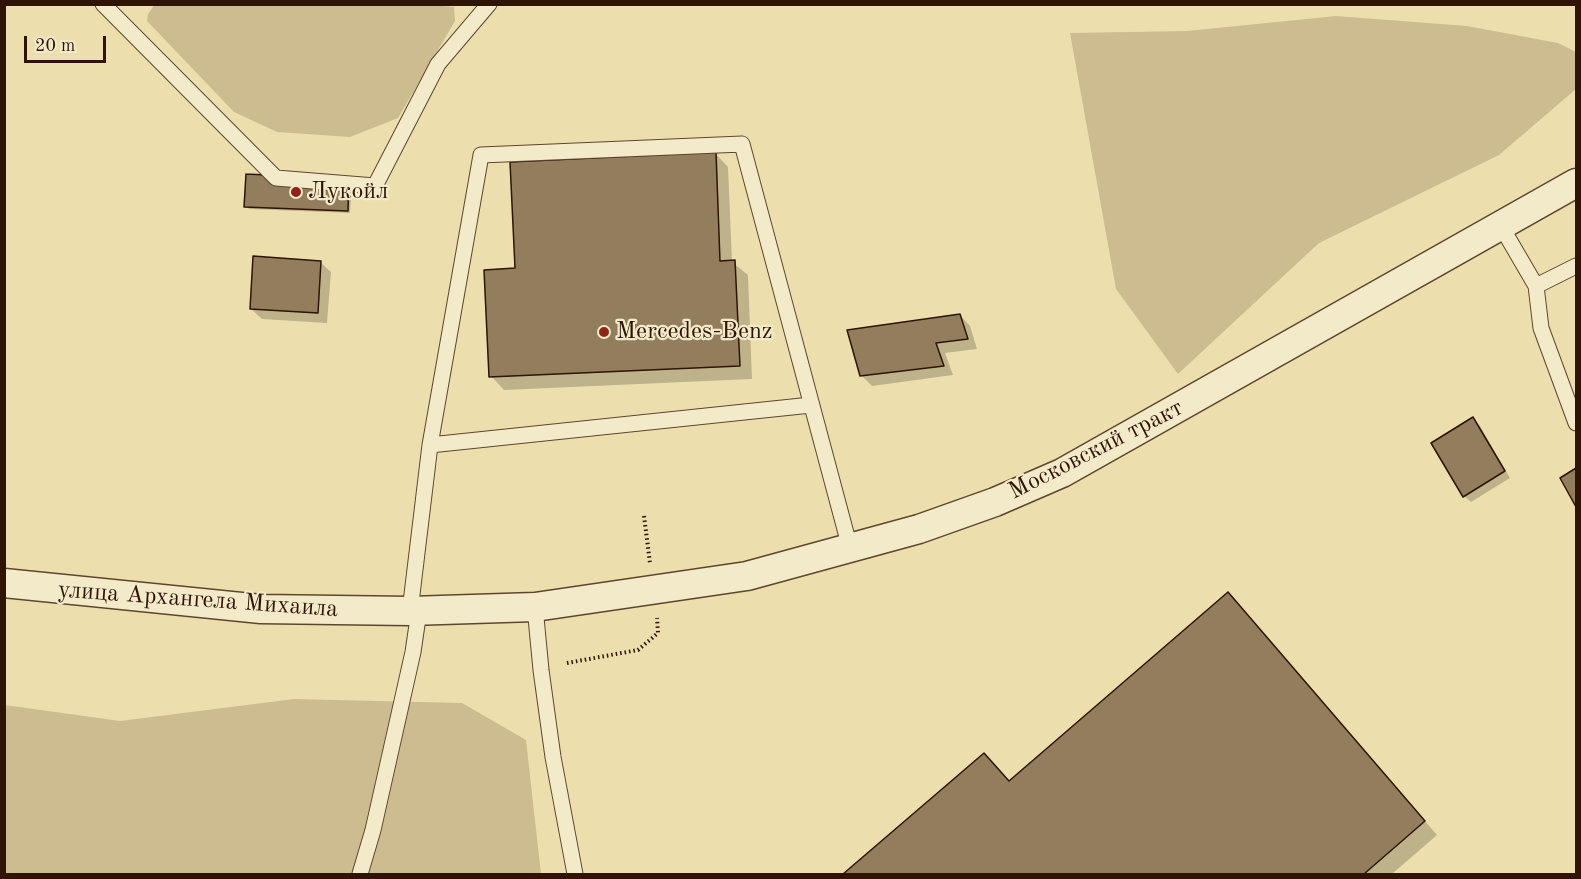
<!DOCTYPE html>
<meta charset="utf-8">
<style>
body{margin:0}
#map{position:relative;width:1581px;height:879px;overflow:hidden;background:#eddfad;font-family:"Old Standard TT",serif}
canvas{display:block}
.frame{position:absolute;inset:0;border:6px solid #2f1304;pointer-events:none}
.scale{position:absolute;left:24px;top:36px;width:82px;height:27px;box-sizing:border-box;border:3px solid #2f1304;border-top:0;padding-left:8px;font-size:18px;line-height:21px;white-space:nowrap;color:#2f1304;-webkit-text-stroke:4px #f3eaca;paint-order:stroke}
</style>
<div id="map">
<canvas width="1581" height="879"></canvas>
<div class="frame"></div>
<div class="scale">20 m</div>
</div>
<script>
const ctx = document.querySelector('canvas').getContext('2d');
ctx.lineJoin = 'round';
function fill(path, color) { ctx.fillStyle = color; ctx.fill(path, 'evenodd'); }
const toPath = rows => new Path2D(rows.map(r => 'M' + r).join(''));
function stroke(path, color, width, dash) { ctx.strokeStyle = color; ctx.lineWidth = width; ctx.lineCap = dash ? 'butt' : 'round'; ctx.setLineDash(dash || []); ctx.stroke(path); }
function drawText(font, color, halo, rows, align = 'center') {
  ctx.font = font + ' "Old Standard TT",serif'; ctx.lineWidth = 4.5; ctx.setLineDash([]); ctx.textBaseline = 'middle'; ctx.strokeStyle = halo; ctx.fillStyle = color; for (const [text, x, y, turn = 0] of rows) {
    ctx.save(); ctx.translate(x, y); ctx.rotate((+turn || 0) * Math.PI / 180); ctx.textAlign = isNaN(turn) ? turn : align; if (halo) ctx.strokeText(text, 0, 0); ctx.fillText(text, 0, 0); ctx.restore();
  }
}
const green = toPath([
 [155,4,443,6,454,7,455,21,398,118,350,137,277,132,234,112,147,21,148,14],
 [1336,16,1467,26,1558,43,1576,52,1576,89,1499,155,1319,243,1178,374,1116,289,1070,33,1187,31],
 [294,699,462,703,526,740,541,874,5,874,5,705,120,721]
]);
const shadow = toPath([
 [715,153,728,167,732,262,748,275,752,379,504,390,491,376,516,270],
 [352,183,350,213,249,209,246,206],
 [320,262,331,272,327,323,262,319,251,309],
 [960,315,970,326,977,349,945,353,953,375,872,386,862,376],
 [1473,419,1480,426,1510,478,1471,502,1464,496],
 [1228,594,1437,835,1392,874,845,874,984,755,1010,782]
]);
const building = toPath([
 [716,152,720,261,735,260,740,366,489,377,484,270,515,268,510,162,716,152],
 [246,174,349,179,348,211,244,207,246,174],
 [253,256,321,261,318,313,250,309,253,256],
 [960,314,968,339,936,343,944,366,860,376,847,330,960,314],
 [1473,417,1505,471,1463,497,1431,443,1473,417],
 [1576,468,1576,507,1560,478,1576,468],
 [1228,592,1425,821,1364,874,843,874,984,753,1009,781,1228,592]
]);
const path = toPath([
 [644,516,650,563],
 [567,663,638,650,658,633,657,618]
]);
const lane = toPath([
 [103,4,276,178,375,186,438,64,489,4],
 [1501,226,1536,286,1541,328,1576,423],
 [1536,286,1576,266],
 [430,445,811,405],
 [535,607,541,670,553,757,575,874],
 [410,611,430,445,481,155,742,144,850,548],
 [360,874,373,830,413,652,419,611]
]);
const street = toPath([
 [4,583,261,609,410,611,535,607,747,576,919,529,995,502,1062,473,1576,183]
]);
const markers = [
 [296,192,6,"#8f2418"],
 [604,332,6,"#8f2418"]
];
const poiNames = [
 ["Лукойл",308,192],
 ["Mercedes-Benz",616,332]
];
const streetNames = [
 ["Московский тракт",1096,450,-27],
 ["улица Архангела Михаила",198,600,4]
];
fill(green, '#cdbc90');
fill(shadow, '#0003');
fill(building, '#927d5c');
stroke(building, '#2f1304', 1.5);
stroke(lane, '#5e462e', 17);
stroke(street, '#5e462e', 31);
stroke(path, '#2f1304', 4, [1.5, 3]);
stroke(lane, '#f3eaca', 15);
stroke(street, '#f3eaca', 28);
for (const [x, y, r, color] of markers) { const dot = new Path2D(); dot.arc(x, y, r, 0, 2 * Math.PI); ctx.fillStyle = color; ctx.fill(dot); stroke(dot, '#f3eaca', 2); }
drawText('24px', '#2f1304', '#f3eaca', poiNames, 'left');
drawText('24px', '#2f1304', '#f3eaca', streetNames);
</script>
